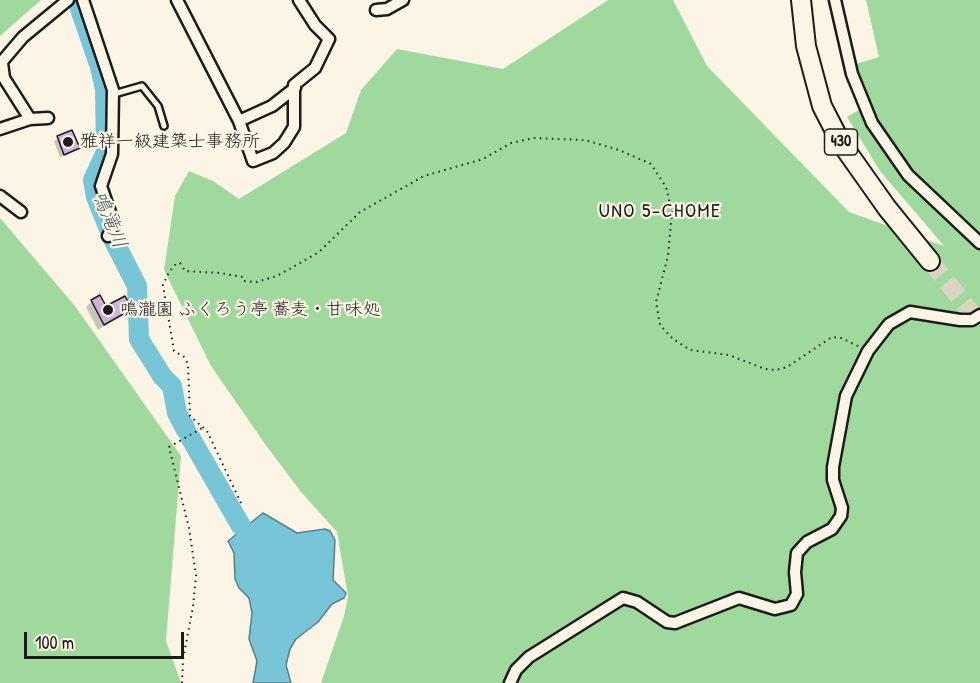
<!DOCTYPE html>
<meta charset="utf-8">
<style>
body{margin:0}
#map{position:relative;width:980px;height:683px;overflow:hidden;background:#fcf5e5;font-family:"Patrick Hand",sans-serif}
canvas{display:block}
.scale{position:absolute;left:24px;top:632px;width:160px;height:27px;box-sizing:border-box;border:3px solid #1c1c1c;border-top:0;padding-left:8px;font-size:18px;line-height:21px;white-space:nowrap;color:#1c1c1c;-webkit-text-stroke:4px #fcf5e5;paint-order:stroke}
</style>
<div id="map">
<canvas width="980" height="683"></canvas>
<div class="scale">100 m</div>
</div>
<script>
const ctx = document.querySelector('canvas').getContext('2d');
ctx.lineJoin = 'round';
function fill(path, color) { ctx.fillStyle = color; ctx.fill(path, 'evenodd'); }
const toPath = rows => new Path2D(rows.map(r => 'M' + r).join(''));
function stroke(path, color, width, dash) { ctx.strokeStyle = color; ctx.lineWidth = width; ctx.lineCap = dash ? 'butt' : 'round'; ctx.setLineDash(dash || []); ctx.stroke(path); }
function drawText(font, color, halo, rows, align = 'center') {
  ctx.font = font + ' "Patrick Hand","Klee One",sans-serif'; ctx.lineWidth = 4.5; ctx.setLineDash([]); ctx.textBaseline = 'middle'; ctx.strokeStyle = halo; ctx.fillStyle = color; for (const [text, x, y, turn = 0] of rows) {
    ctx.save(); ctx.translate(x, y); ctx.rotate((+turn || 0) * Math.PI / 180); ctx.textAlign = isNaN(turn) ? turn : align; if (halo) ctx.strokeText(text, 0, 0); ctx.fillText(text, 0, 0); ctx.restore();
  }
}
const green = toPath([
 [0,0,41,0,0,36],
 [608,0,673,0,707,66,849,212,944,246,880,171,847,117,869,104,856,64,879,57,866,0,980,0,980,683,321,683,344,616,348,596,337,532,301,492,265,444,211,366,164,270,175,196,189,171,213,181,239,199,346,133,361,90,397,49,503,69],
 [0,218,75,306,181,456,166,641,181,683,0,683]
]);
const water = toPath([
 [263,513,297,533,325,529,330,531,335,540,333,580,346,593,344,598,332,604,318,622,296,639,290,649,286,665,291,683,253,683,257,661,249,639,252,613,249,598,239,588,235,579,234,553,228,541,263,513]
]);
const shadow = toPath([
 [71,132,78,148,60,157,54,141],
 [92,301,105,308,130,309,98,330,86,307]
]);
const river = toPath([
 [77,0,100,67,105,89,106,152,93,180,96,197,113,239,137,286,139,339,162,376,172,386,177,413,186,430],
 [190,437,241,526]
]);
const building = toPath([
 [72,130,80,148,64,155,57,136,72,130],
 [100,295,106,306,125,296,132,309,104,325,91,300,100,295]
]);
const trunkTunnel = toPath([
 [930,261,980,323]
]);
const path = toPath([
 [241,503,207,431,190,416,188,364,184,357,174,351,163,285,169,272,176,264,180,263,185,271,220,273,242,277,243,281,256,282,277,276,319,252,360,212,424,176,483,159,511,143,534,138,585,140,619,150,651,164,666,187,672,212,668,256,656,302,660,325,673,339,690,350,729,355,765,369,776,370,787,367,832,337,841,338,860,347],
 [182,683,183,659,193,607,196,575,189,528,169,447,204,427]
]);
const service = toPath([
 [114,94,142,86,158,106,164,126]
]);
const minor = toPath([
 [83,0,113,90,112,154,101,186,114,224,108,236],
 [177,0,239,121,253,161,273,153,284,143,294,127,294,85,315,68,329,39,315,25,299,0],
 [835,0,852,74,872,123,908,175,980,243],
 [376,10,387,9,403,0],
 [2,63,4,78,30,119],
 [0,64,23,37,68,0],
 [239,121,272,106,295,88],
 [0,129,30,119,48,118],
 [0,196,21,212],
 [510,683,516,670,529,657,623,598,637,602,667,622,675,623,739,598,775,609,791,605,797,594,795,572,797,553,807,542,832,529,841,516,842,508,833,480,833,467,846,396,868,351,889,324,910,312,960,320,972,320,980,315]
]);
const trunk = toPath([
 [801,0,806,46,822,106,841,143,887,208,930,261]
]);
const markers = [
 [68,142,6,"#1c1c1c"],
 [108,310,6,"#1c1c1c"]
];
const shields = [
 [841,142,33]
];
const shieldNames = [
 ["430",841,142]
];
const poiNames = [
 ["雅祥一級建築士事務所",80,142],
 ["鳴瀧園 ふくろう亭 蕎麦・甘味処",120,310]
];
const neighbourhoodNames = [
 ["UNO 5-CHOME",660,212]
];
const waterNames = [
 ["鳴滝川",109,220,68]
];
fill(green, '#a0d99e');
fill(water, '#79c5d8');
stroke(water, '#54818d', 1.5);
fill(shadow, '#0003');
stroke(river, '#79c5d8', 20);
fill(building, '#ceb1dd');
stroke(building, '#1c1c1c', 1.5);
stroke(trunkTunnel, '#dad4c7', 18, [18, 9]);
stroke(service, '#1c1c1c', 10);
stroke(minor, '#1c1c1c', 15);
stroke(trunk, '#1c1c1c', 22);
stroke(path, '#1c1c1c', 2, [1.5, 4.5]);
stroke(service, '#fcf5e5', 5);
stroke(minor, '#fcf5e5', 10);
stroke(trunk, '#fcf5e5', 18);
for (const [x, y, r, color] of markers) { const dot = new Path2D(); dot.arc(x, y, r, 0, 2 * Math.PI); ctx.fillStyle = color; ctx.fill(dot); stroke(dot, '#fcf5e5', 2); }
for (const [x, y, w] of shields) { const box = new Path2D(); box.roundRect(x - w / 2, y - 13, w, 26, 4.5); ctx.fillStyle = '#fcf5e5'; ctx.fill(box); stroke(box, '#1c1c1c', 1.5); }
drawText('bold 16px', '#1c1c1c', null, shieldNames);
drawText('18px', '#1c1c1c', '#fcf5e5', poiNames, 'left');
ctx.letterSpacing = '1.5px';
drawText('20px', '#1c1c1c', '#fcf5e5', neighbourhoodNames);
ctx.letterSpacing = '0px';
drawText('italic 20px', '#3d575e', '#fcf5e5', waterNames);
</script>
